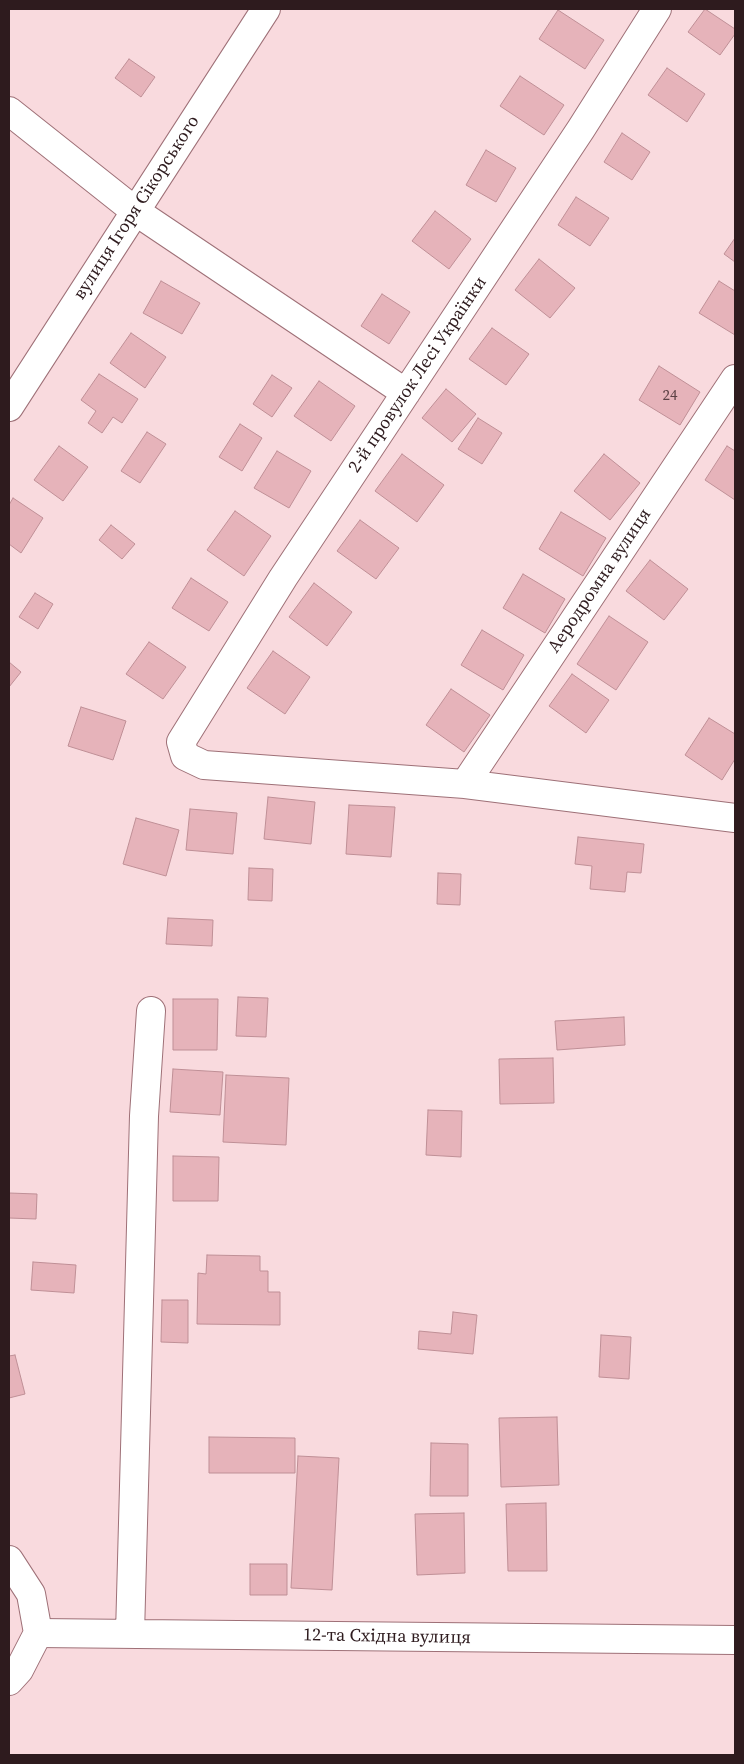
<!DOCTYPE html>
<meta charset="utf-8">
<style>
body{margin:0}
#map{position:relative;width:744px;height:1764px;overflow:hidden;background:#f9dade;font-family:"Source Serif 4",serif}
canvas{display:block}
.frame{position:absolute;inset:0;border:10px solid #2e1b1e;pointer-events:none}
</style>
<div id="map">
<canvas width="744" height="1764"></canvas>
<div class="frame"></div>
</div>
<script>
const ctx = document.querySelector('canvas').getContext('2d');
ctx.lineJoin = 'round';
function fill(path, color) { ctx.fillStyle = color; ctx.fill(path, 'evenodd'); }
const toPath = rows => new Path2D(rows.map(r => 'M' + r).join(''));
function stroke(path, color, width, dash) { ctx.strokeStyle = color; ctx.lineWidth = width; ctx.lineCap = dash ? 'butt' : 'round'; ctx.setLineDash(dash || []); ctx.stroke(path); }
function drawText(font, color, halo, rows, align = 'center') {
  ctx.font = font + ' "Source Serif 4",serif'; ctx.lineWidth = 5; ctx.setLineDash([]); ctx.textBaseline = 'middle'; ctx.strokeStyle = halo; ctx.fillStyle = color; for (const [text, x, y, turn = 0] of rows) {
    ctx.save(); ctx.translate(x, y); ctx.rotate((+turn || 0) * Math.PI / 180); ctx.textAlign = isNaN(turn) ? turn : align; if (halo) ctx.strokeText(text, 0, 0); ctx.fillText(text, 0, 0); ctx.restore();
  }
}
const building = toPath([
 [705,9,735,29,735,34,720,55,688,32,705,9],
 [558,10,604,40,585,69,539,39,558,10],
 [129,59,155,77,141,97,115,78,129,59],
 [667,68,705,94,687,122,648,95,667,68],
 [520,76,564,105,544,135,500,106,520,76],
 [622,133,650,152,632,180,604,162,622,133],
 [486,150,516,168,496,202,466,185,486,150],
 [576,197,609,218,590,246,558,225,576,197],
 [435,211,471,239,449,269,412,241,435,211],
 [735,238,735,262,724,254,735,238],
 [539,259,575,288,550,318,515,290,539,259],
 [161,281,200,303,182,334,143,313,161,281],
 [719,281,735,291,735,335,699,313,719,281],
 [382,294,410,312,389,344,361,326,382,294],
 [492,328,529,354,506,385,469,359,492,328],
 [131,333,166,357,145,388,110,363,131,333],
 [659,366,700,392,680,425,639,400,659,366],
 [99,374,138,399,122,423,113,417,102,433,88,423,96,411,81,400,99,374],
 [272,375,292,388,272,417,253,404,272,375],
 [319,381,355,406,331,441,294,416,319,381],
 [446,389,476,414,452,442,422,418,446,389],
 [478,418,502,433,482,464,458,449,478,418],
 [240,424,262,438,242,471,219,457,240,424],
 [147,432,166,444,140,483,121,471,147,432],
 [59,446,88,467,63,501,34,480,59,446],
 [727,446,735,451,735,500,705,480,727,446],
 [277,451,311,471,289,508,254,488,277,451],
 [402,454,444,485,417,522,375,491,402,454],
 [604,454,640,483,610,520,574,491,604,454],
 [13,498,43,518,21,553,9,544,9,505,13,498],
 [235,511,271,536,244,576,207,550,235,511],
 [561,512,606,538,583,576,539,549,561,512],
 [360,520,399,548,376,579,337,551,360,520],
 [111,525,135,544,122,559,99,540,111,525],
 [650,560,688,589,664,620,626,591,650,560],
 [523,574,565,599,545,633,503,608,523,574],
 [191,578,228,602,209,631,172,608,191,578],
 [314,583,352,612,327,646,289,617,314,583],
 [35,593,53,604,38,629,19,617,35,593],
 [609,616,648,642,616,690,577,664,609,616],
 [482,630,524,655,503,690,461,665,482,630],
 [149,642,186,667,163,699,126,674,149,642],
 [273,651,310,677,285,714,247,688,273,651],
 [9,662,21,672,9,687,9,662],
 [572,674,609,700,586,733,549,706,572,674],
 [451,689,490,715,464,752,426,725,451,689],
 [81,707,126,721,113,760,68,746,81,707],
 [709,718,735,734,735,759,722,780,685,755,709,718],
 [268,797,315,802,311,844,264,839,268,797],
 [349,805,395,807,391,857,346,854,349,805],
 [190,809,237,813,233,854,186,850,190,809],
 [136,818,179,830,166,876,123,864,136,818],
 [578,837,644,844,641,873,627,872,625,892,590,889,592,866,575,864,578,837],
 [249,868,273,869,272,901,248,900,249,868],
 [438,873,461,874,460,905,437,904,438,873],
 [168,918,213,920,212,946,166,944,168,918],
 [238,997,268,998,266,1037,236,1036,238,997],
 [173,999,218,999,217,1050,173,1050,173,999],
 [624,1017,625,1045,557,1050,555,1021,624,1017],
 [553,1058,554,1103,500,1104,499,1059,553,1058],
 [173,1069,223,1072,220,1115,170,1112,173,1069],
 [226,1075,289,1078,286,1145,223,1142,226,1075],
 [428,1110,462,1111,461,1157,426,1155,428,1110],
 [173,1156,219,1157,218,1201,173,1201,173,1156],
 [9,1193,37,1194,36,1219,9,1218,9,1193],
 [207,1255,260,1256,260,1271,268,1271,268,1292,280,1292,280,1325,197,1324,198,1273,206,1274,207,1255],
 [33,1262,76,1265,74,1293,31,1290,33,1262],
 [162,1300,188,1300,188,1343,161,1342,162,1300],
 [453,1312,477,1315,473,1354,418,1349,419,1331,451,1334,453,1312],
 [601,1335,631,1337,629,1379,599,1377,601,1335],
 [15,1355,25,1394,9,1398,9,1356,15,1355],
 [557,1417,559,1485,501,1487,499,1418,557,1417],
 [209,1437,295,1438,295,1473,209,1473,209,1437],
 [431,1443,468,1444,468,1496,430,1496,431,1443],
 [298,1456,339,1458,332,1590,291,1588,298,1456],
 [546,1503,547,1571,508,1571,506,1504,546,1503],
 [464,1513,465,1573,417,1575,415,1514,464,1513],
 [250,1564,287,1564,287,1595,250,1595,250,1564]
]);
const minor = toPath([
 [657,9,581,129,283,578,181,742,185,756,204,765,465,784,735,818],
 [9,111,135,211,406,393],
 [465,784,735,379],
 [38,1633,735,1640],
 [130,1634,144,1116,151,1011]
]);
const secondary = toPath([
 [9,407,266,9],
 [9,1560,31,1594,38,1633,19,1670,9,1681]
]);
const numberNames = [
 ["24",670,396]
];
const streetNames = [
 ["вулиця Ігоря Сікорського",137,208,-57],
 ["2-й провулок Лесі Українки",418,375,-56],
 ["Аеродромна вулиця",600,581,-56],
 ["12-та Східна вулиця",387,1637,1]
];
fill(building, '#e6b3ba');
stroke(building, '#bf8f96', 1);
stroke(minor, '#9e7077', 30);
stroke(secondary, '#9e7077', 30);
stroke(minor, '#fff', 28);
stroke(secondary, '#fff', 28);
drawText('15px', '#5c4145', null, numberNames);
drawText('18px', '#2e1b1e', '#fff', streetNames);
</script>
